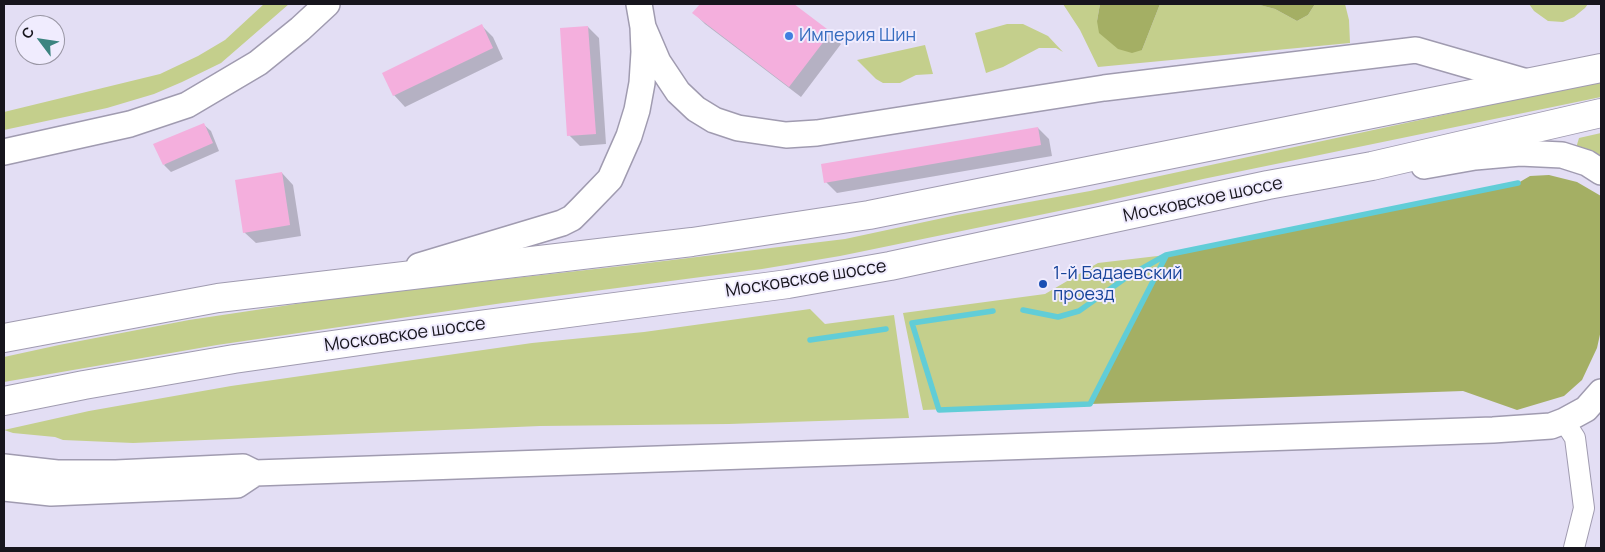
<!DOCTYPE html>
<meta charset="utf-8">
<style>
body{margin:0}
#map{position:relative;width:1605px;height:552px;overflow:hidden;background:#e3def4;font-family:Manrope,sans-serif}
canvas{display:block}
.frame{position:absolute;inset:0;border:5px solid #17151d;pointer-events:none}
.north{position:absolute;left:15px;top:15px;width:50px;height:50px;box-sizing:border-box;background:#f0ecfe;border:1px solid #9996a4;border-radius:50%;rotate:301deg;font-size:14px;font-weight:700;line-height:20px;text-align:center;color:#17151d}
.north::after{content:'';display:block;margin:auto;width:18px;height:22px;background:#3c8480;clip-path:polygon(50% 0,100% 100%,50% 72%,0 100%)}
</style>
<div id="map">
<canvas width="1605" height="552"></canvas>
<div class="frame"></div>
<div class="north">С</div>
</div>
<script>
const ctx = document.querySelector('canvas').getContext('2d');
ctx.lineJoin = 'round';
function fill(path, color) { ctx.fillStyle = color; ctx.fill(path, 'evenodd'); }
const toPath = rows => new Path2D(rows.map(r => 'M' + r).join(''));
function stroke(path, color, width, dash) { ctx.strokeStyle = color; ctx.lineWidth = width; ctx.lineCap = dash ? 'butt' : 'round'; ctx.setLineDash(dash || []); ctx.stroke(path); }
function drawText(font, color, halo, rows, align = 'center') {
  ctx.font = font + ' Manrope,sans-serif'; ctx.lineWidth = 4; ctx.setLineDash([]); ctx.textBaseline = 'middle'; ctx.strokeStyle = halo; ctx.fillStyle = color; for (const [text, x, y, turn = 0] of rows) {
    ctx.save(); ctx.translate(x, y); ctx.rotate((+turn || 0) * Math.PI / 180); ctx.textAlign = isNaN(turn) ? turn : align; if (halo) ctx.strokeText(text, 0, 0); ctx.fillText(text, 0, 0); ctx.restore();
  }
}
const green = toPath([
 [264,4,289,4,221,63,182,82,154,94,107,108,4,130,4,112,160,74,198,56,225,40],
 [1063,4,1100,4,1097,21,1142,50,1160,4,1256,4,1275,9,1297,21,1308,15,1315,4,1345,4,1349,20,1350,43,1098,67,1080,30],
 [1529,4,1588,4,1585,8,1574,17,1563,22,1548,21,1534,11],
 [1007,24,1023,24,1048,36,1063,52,1056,48,1039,48,1003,67,986,73,975,33],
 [925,45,933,74,916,75,900,83,883,83,876,79,857,60],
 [1601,81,1601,97,1203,179,1093,204,840,256,762,269,503,303,217,345,4,382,4,357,59,345,189,320,336,298,631,265,845,239,957,215,1090,191],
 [1601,133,1601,162,1576,148,1579,138],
 [1166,255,1090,404,923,410,903,313,1045,294,1098,263],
 [810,309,825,324,894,315,909,418,729,424,540,426,133,443,63,440,55,437,13,433,4,430,89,411,231,386,532,343,644,332]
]);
const forest = toPath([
 [1100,4,1160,4,1142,50,1132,53,1118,49,1099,33,1097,21],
 [1256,4,1315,4,1308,15,1297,21,1275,9],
 [1549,175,1577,182,1601,196,1601,330,1597,348,1582,380,1564,396,1517,410,1463,391,1090,404,1166,255,1518,183,1530,176]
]);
const shadow = toPath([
 [701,4,792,4,830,33,841,44,801,97,705,24,694,13],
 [482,26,493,37,503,59,405,107,394,95],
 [588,27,599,38,606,144,580,146,569,135],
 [203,124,211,131,219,151,171,172,164,165],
 [1038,128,1049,139,1052,156,837,193,826,182],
 [282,173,293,185,301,236,256,243,244,232]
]);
const stream = toPath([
 [1023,310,1058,317,1079,311,1127,277,1166,255,1518,183],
 [993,311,912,323,939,410,1090,404,1166,256],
 [810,340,886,329]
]);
const building = toPath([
 [700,4,794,4,831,32,789,87,692,13],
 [482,24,493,48,393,96,382,73],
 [588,26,596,134,567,136,560,28],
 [204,123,213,143,163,165,153,144],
 [1038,127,1041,145,824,183,821,164],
 [282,172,290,225,243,233,235,180]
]);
const minor = toPath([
 [1564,421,1575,438,1584,508,1574,548]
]);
const tertiary = toPath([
 [643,27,658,62,678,92,696,109,714,120,738,128,786,135,817,133,1104,88,1416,50,1527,82],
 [4,152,130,124,187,105,258,63,300,29,327,4],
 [1424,166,1475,157,1520,153,1562,155,1587,163,1601,172],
 [419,266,562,223,572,218,582,208,610,179,629,136,637,110,642,83,644,52,643,27,639,4],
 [4,467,57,473,116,473,243,467,255,473,1493,430,1551,426,1564,421,1586,409,1601,392],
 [4,488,51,493,237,485,255,473]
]);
const trunk = toPath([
 [4,338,218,298,692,242,869,215,1601,68],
 [4,401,84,385,234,359,388,337,788,284,890,266,1268,185,1372,166,1601,113]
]);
const markers = [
 [789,36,5,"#3f7fe0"],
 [1043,284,5,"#1a4fb4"]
];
const shopNames = [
 ["Империя Шин",799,36]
];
const streetNames = [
 ["Московское шоссе",1203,200,-12],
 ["Московское шоссе",806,279,-9],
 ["Московское шоссе",405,335,-8]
];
const transitNames = [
 ["1-й Бадаевский",1053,274],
 ["проезд",1053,295]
];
fill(green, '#c4cf8c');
fill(forest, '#a4af64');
fill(shadow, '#0003');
stroke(stream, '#61cdd7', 5.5);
fill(building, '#f4afdd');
stroke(minor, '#a09bb0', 22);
stroke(tertiary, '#a09bb0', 28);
stroke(trunk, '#a09bb0', 30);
stroke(minor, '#fff', 20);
stroke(tertiary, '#fff', 25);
stroke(trunk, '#fff', 28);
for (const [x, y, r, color] of markers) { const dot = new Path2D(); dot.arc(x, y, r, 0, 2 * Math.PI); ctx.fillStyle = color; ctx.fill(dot); stroke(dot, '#f0ecfe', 2); }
drawText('18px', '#366cbe', '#f0ecfe', shopNames, 'left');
drawText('18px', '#17151d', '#f0ecfe', streetNames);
drawText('18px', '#164399', '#f0ecfe', transitNames, 'left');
</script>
